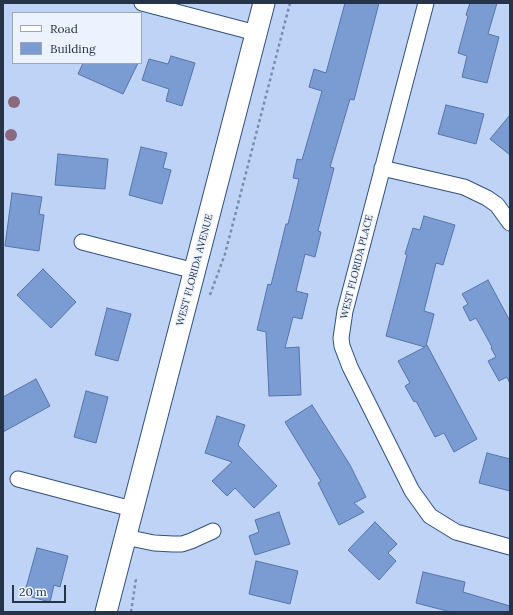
<!DOCTYPE html>
<style>
body{margin:0}
#map{position:relative;width:513px;height:615px;overflow:hidden;background:#bed3f5;font-family:Lora,serif}
canvas{display:block}
.frame{position:absolute;inset:0;border:4px solid #26344a;pointer-events:none}
.legend{position:absolute;left:12px;top:12px;width:130px;height:52px;box-sizing:border-box;background:#ecf3ff;border:1px solid #9da7b7;margin:0;padding:5px 7px;list-style:none;font-size:12px;color:#26344a}
.legend li{display:flex;align-items:center;gap:8px;height:20px}
.legend b{width:20px;border:1px solid #9da7b7}
.scale{position:absolute;left:12px;top:585px;width:54px;height:18px;box-sizing:border-box;border:2px solid #26344a;border-top:0;padding-left:5px;font-size:12px;line-height:14px;white-space:nowrap;color:#26344a;-webkit-text-stroke:3px #ecf3ff;paint-order:stroke}
</style>
<div id="map">
<canvas width="513" height="615"></canvas>
<div class="frame"></div>
<ul class="legend">
<li><b style="height:5px;background:#fff"></b>Road</li>
<li><b style="height:11px;background:#7b9cd2"></b>Building</li>
</ul>
<div class="scale">20 m</div>
</div>
<script>
const ctx = document.querySelector('canvas').getContext('2d');
ctx.lineJoin = 'round';
function fill(path, color) { ctx.fillStyle = color; ctx.fill(path, 'evenodd'); }
const toPath = rows => new Path2D(rows.map(r => 'M' + r).join(''));
function stroke(path, color, width, dash) { ctx.strokeStyle = color; ctx.lineWidth = width; ctx.lineCap = dash ? 'butt' : 'round'; ctx.setLineDash(dash || []); ctx.stroke(path); }
function drawText(font, color, halo, rows, align = 'center') {
  ctx.font = font + ' Lora,serif'; ctx.lineWidth = 3; ctx.setLineDash([]); ctx.textBaseline = 'middle'; ctx.strokeStyle = halo; ctx.fillStyle = color; for (const [text, x, y, turn = 0] of rows) {
    ctx.save(); ctx.translate(x, y); ctx.rotate((+turn || 0) * Math.PI / 180); ctx.textAlign = isNaN(turn) ? turn : align; if (halo) ctx.strokeText(text, 0, 0); ctx.fillText(text, 0, 0); ctx.restore();
  }
}
const building = toPath([
 [345,3,379,3,354,100,350,99,330,167,334,168,318,231,321,232,315,257,305,254,296,291,308,294,302,319,293,317,285,348,299,347,301,395,269,396,266,332,257,330,268,284,271,285,286,224,288,224,299,179,293,178,297,159,302,160,322,91,309,87,314,69,326,73,345,3],
 [470,3,497,3,488,34,499,37,487,83,462,77,467,56,458,53,468,16,466,15,470,3],
 [171,56,195,63,182,106,166,101,169,89,142,80,149,59,168,64,171,56],
 [83,63,138,63,123,94,78,74,83,63],
 [446,105,484,114,476,144,438,134,446,105],
 [510,115,510,155,490,139,510,115],
 [141,147,167,153,163,168,171,170,162,204,129,195,141,147],
 [58,154,108,159,105,189,55,185,58,154],
 [12,193,42,197,39,214,44,215,39,251,5,246,12,193],
 [424,216,455,225,443,265,436,263,424,311,434,314,426,346,427,345,477,439,454,452,444,433,435,437,416,401,414,402,405,386,410,383,398,361,425,347,386,336,407,255,405,254,413,228,420,230,424,216],
 [43,269,76,302,51,328,17,295,43,269],
 [488,280,510,321,510,384,507,377,499,381,488,361,496,357,491,348,492,347,476,318,470,321,463,307,468,304,462,294,488,280],
 [107,308,131,314,118,361,95,355,107,308],
 [36,379,50,406,3,432,3,397,36,379],
 [86,391,108,397,96,443,74,437,86,391],
 [312,405,350,465,366,497,354,503,364,512,339,525,318,483,321,481,285,422,312,405],
 [217,416,245,425,238,445,277,486,254,508,235,488,227,496,212,481,232,462,205,453,217,416],
 [487,453,510,459,510,491,479,483,487,453],
 [279,512,290,544,255,555,249,536,259,532,255,520,279,512],
 [375,522,397,544,388,553,396,561,379,580,348,550,375,522],
 [37,548,68,556,60,587,54,585,50,602,24,595,37,548],
 [256,561,298,571,290,604,249,594,256,561],
 [423,572,465,582,463,592,510,606,510,612,451,612,416,603,423,572]
]);
const path = toPath([
 [210,295,225,254,290,3],
 [131,612,136,579]
]);
const street = toPath([
 [142,3,256,33],
 [426,3,345,311,341,338,342,346,350,367,412,491,430,516,456,532,510,547],
 [382,168,464,187,487,198,497,205,510,223],
 [82,242,195,271],
 [18,479,132,509],
 [125,537,154,543,173,544,182,544,191,541,213,531]
]);
const secondary = toPath([
 [106,612,264,3]
]);
const trees = [
 [14,102],
 [11,135]
];
const streetNames = [
 ["WEST FLORIDA PLACE",357,267,-76],
 ["WEST FLORIDA AVENUE",195,270,-75]
];
fill(building, '#7b9cd2');
stroke(building, '#5575a8', 1);
stroke(street, '#325080', 17);
stroke(secondary, '#325080', 23);
stroke(path, '#7b8daa', 2.5, [3, 3]);
stroke(street, '#fff', 15);
stroke(secondary, '#fff', 21);
ctx.fillStyle = '#8b6a7e';
for (const [x, y] of trees) { ctx.beginPath(); ctx.arc(x, y, 6, 0, 2 * Math.PI); ctx.fill(); }
drawText('10px', '#26344a', '#ecf3ff', streetNames);
</script>
